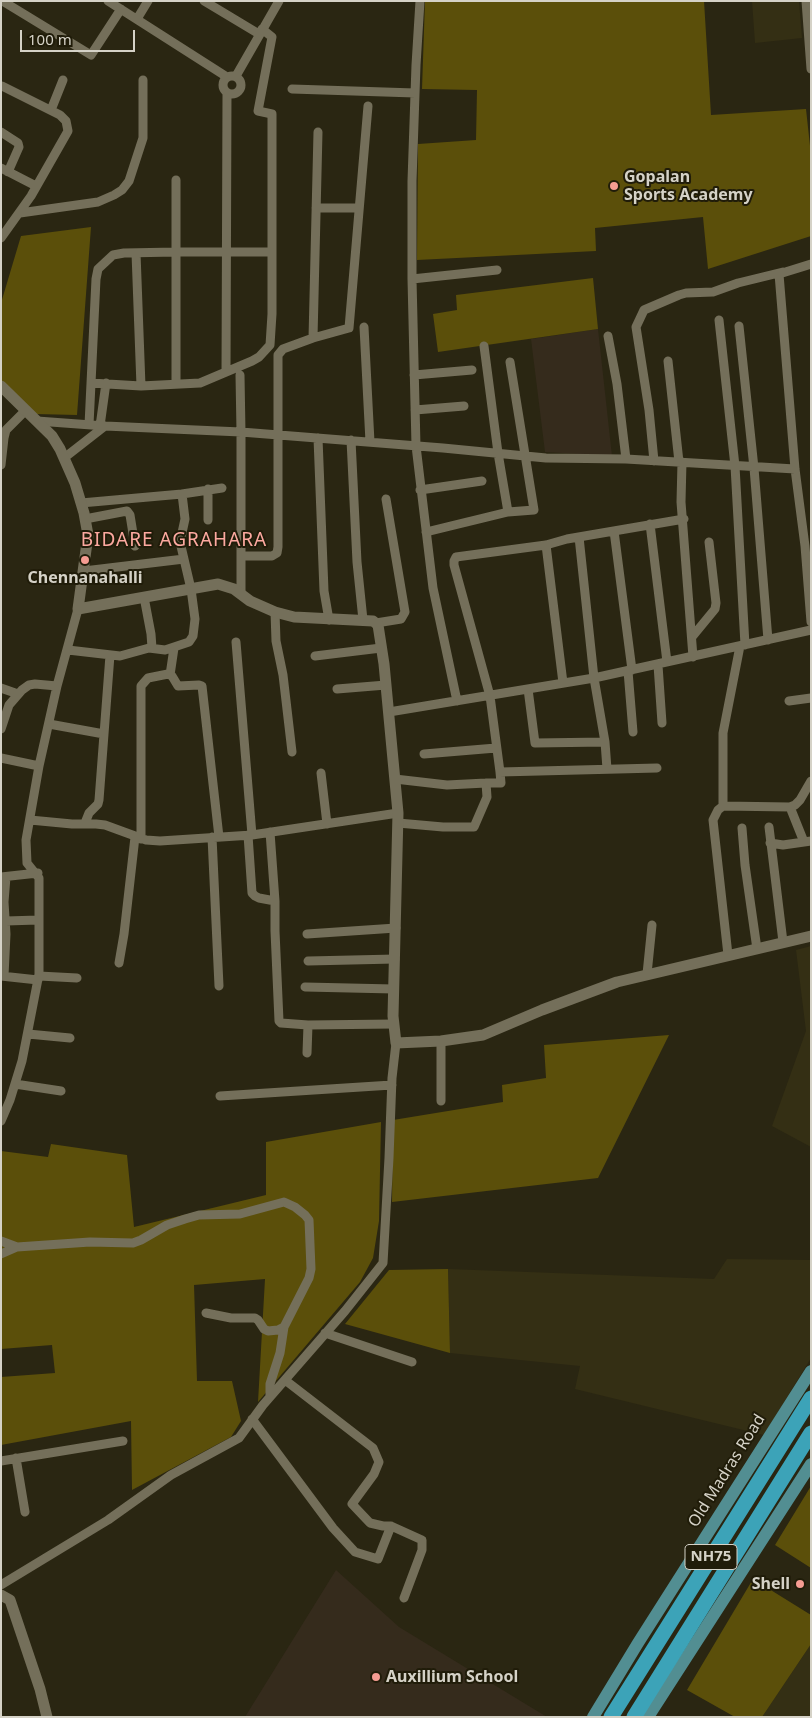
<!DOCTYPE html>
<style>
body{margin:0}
#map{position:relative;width:812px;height:1718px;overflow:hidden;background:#2a2612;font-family:"Noto Sans",sans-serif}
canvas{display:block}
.frame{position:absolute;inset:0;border:2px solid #d5d2c7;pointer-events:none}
.scale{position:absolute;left:20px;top:30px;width:115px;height:22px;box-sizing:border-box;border:2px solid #d5d2c7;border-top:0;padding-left:6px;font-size:15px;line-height:18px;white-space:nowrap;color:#d5d2c7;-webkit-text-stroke:4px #201c09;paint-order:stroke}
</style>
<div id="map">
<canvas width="812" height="1718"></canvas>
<div class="frame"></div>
<div class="scale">100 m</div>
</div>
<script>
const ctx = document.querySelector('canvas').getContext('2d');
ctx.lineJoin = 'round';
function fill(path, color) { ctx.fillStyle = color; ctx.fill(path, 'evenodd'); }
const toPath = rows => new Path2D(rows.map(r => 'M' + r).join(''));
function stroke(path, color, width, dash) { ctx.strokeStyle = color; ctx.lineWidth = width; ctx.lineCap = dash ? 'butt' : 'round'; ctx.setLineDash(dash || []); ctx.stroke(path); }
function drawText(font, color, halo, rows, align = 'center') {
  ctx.font = font + ' "Noto Sans",sans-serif'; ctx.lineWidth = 4; ctx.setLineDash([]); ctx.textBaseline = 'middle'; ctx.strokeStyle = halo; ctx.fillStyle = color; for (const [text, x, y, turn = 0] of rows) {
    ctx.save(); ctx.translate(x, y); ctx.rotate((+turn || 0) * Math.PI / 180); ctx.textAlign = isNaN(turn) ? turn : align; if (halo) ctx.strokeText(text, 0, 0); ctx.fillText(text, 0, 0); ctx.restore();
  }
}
const built = toPath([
 [752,1,799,1,802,38,755,43],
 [811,946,811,1147,772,1126,806,1031,796,950],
 [727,1259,811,1260,811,1358,764,1435,575,1389,580,1366,450,1353,448,1269,714,1279],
 [811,1644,811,1717,762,1717]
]);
const education = toPath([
 [598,329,612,456,545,452,531,339],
 [336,1570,399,1627,547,1717,245,1717]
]);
const green = toPath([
 [425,1,704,1,711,115,806,109,811,155,811,236,708,269,703,217,595,228,596,251,417,260,418,144,476,140,477,90,422,89],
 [91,227,77,415,35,414,1,384,1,303,21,236],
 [593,278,598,329,438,352,433,314,457,310,456,295],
 [669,1035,598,1178,392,1202,393,1120,503,1102,502,1085,546,1078,544,1045],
 [381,1122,379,1221,373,1258,360,1282,258,1402,265,1279,194,1285,197,1381,232,1381,241,1421,231,1437,132,1490,131,1421,1,1445,1,1377,55,1373,52,1345,1,1349,1,1151,48,1157,51,1144,127,1155,134,1227,266,1195,266,1142],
 [448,1269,450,1353,345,1324,389,1270],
 [811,1486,811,1568,775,1545],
 [753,1579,811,1615,811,1644,762,1717,735,1717,687,1690]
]);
const street = toPath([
 [108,1,227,77],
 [204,1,259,34],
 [420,1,416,65,412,181,412,279,416,446,433,588,457,701],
 [806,1,811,69],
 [4,2,91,55,121,9],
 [137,19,148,1],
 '223 85a9 9 0 1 1 18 0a9 9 0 1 1-18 0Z',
 [236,76,279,1],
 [292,89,415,93],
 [51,110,63,80],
 [1,132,18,143,19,147,8,172],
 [1,168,36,186],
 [316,208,359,208],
 [20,213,98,202,114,195,122,190,129,181,143,138,143,80],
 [1,238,31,196,68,131,66,121,60,115,2,86],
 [136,253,141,386],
 [811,264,779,274,795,469,805,546,811,622],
 [412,279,497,270],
 [719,320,735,466,745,645],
 [739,326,754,468,768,640],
 [364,327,370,442],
 [608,336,617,384,626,459],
 [313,338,349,328,368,106],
 [484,346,498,453,508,512],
 [668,361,679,462],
 [226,372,227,93],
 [414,375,472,370],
 [91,383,141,386,200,383,252,361,259,357,270,345,272,314,272,114,258,111,272,37,262,29],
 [176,384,176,252,272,252],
 [415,410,464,406],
 [37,421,105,426,241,432,240,375],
 [89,425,96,279,98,269,113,255,124,253,176,252,176,180],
 [100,426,106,383],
 [318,438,324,591,329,620],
 [351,440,357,562,363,620],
 [64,458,105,426],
 [654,461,649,410,636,327,644,310,679,295,686,293,713,292,738,283,783,272],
 [682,462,681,502,693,657],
 [1,465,4,438,6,430,26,410],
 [208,489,208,520],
 [420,490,482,481],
 [81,503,182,494],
 [85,519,127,511,130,515,135,546],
 [650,524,667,662],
 [614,531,632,670],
 [426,532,508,512,534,510,510,362],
 [579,537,594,678,605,742,607,769],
 [546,545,563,683],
 [241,556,272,556,277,553,278,547,278,355,283,349,313,338,318,132],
 [84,571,184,559],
 [241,594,241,432,443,448,546,458,626,459,795,469],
 [144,597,151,634,152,648],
 [275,612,276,641,283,675,292,752],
 [376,623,401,619,405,612,386,499],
 [692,637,715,609,716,603,709,542],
 [236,642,252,835],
 [68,650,120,656,149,648,165,650,189,642,193,636,195,619,191,589,180,542,185,519,182,494,222,488],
 [315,656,381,648],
 [658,665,662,723],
 [628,671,633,732],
 [170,675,174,648],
 [1,688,18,694],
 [337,689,386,685],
 [528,689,535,743,605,742],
 [789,701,811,698],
 [389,712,594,678,811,630],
 [49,724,104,734],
 [1,729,9,705,22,690,29,685,35,684,57,686],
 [424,754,496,748],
 [1,758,39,766],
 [657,768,500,772,490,696,454,565,454,561,456,557,546,545,567,539,684,519],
 [321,773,327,824],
 [395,779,447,785,486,783],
 [723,806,790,807,795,805,800,800,811,781],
 [790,807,804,842],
 [30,820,72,824,96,824,105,825,146,840,160,841,252,835,398,813],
 [85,823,89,813,98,804,99,800,110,655],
 [398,823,443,827,474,827,487,797,486,783,501,783,500,772],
 [769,827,783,942],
 [742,828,745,865,757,949],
 [270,832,275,901,275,931,279,1021,281,1023,308,1025,394,1024],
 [248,835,252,893,255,896,259,898,275,901],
 [212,837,219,986],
 [141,839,141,686,148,678,168,674,172,676,178,686,199,685,202,686,219,837],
 [770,843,783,845,811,841],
 [1,877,38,873],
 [6,921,38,920],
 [307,934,396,928],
 [728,955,713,820,718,810,723,806,723,733,740,646],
 [308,961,395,959],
 [119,963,124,934,135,837],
 [647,974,652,925],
 [1,976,38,980],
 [4,976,6,934,4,902,6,877],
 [39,976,77,978],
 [305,987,394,989],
 [28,1034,70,1038],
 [307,1053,308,1025],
 [15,1084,61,1091],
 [220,1096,392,1085],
 [441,1101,441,1041],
 [1,1121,10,1100,22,1061,39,974,39,878,27,863,26,840,39,766,57,686,78,609],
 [1,1241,17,1247,90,1242,133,1243,141,1240,167,1225,185,1219,199,1215,240,1214,284,1202,295,1207,305,1215,309,1220,311,1269,309,1278,284,1327,278,1330,268,1331,264,1329,258,1320,255,1318,231,1318,206,1313],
 [1,1254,17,1247],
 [325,1333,412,1362],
 [285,1380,373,1448,379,1462,374,1474,352,1504,370,1523,383,1526,391,1526],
 [270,1397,270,1384,280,1353,284,1327],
 [252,1419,333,1528,355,1552,378,1559,391,1526,422,1540,422,1550,404,1598],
 [16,1458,25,1512],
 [1,1461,123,1441],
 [1,1585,108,1520,171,1475,239,1438,263,1405,345,1311,383,1263,389,1158,392,1078,396,1043]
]);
const secondary = toPath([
 [1,386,52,436,60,449,75,483,84,513,88,535,78,609,218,584,234,589,250,601,275,612,294,617,373,621,378,625,384,664,398,813,393,1016,396,1043,441,1041,483,1035,542,1010,617,982,811,936],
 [1,1595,10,1600,40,1689,47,1717]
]);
const primary = toPath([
 [593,1717,638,1643,811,1371],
 [648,1717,811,1464]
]);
const highway = toPath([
 [611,1717,811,1398],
 [634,1717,811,1433]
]);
const markers = [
 [614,186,5,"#f59c92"],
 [85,560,5,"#f59c92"],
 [800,1584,5,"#f59c92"],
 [376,1677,5,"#f59c92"]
];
const shields = [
 [711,1557,52]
];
const shieldNames = [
 ["NH75",711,1557]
];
const poiNames = [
 ["Gopalan",624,177],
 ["Sports Academy",624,195],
 ["Chennanahalli",85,578,"center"],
 ["Shell",790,1584,"right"],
 ["Auxillium School",386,1677]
];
const streetNames = [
 ["Old Madras Road",727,1471,-58]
];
const quarterNames = [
 ["BIDARE AGRAHARA",174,541]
];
fill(built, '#342f14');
fill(education, '#352b1c');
fill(green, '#5b4f0a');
stroke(street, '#746f5a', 9);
stroke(secondary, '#746f5a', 11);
stroke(primary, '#528e92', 12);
stroke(highway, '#3ca3b8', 15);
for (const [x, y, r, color] of markers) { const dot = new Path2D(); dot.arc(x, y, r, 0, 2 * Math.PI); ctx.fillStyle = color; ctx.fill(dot); stroke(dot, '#201c09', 2); }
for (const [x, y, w] of shields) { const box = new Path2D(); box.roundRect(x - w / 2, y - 12.5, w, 25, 4); ctx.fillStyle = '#201c09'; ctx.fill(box); stroke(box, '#d5d2c7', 1); }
drawText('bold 15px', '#d5d2c7', null, shieldNames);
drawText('bold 16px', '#d5d2c7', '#201c09', poiNames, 'left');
drawText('16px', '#d5d2c7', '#201c09', streetNames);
ctx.letterSpacing = '1px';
drawText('19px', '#fda9a0', '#201c09', quarterNames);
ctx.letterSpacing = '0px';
</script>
